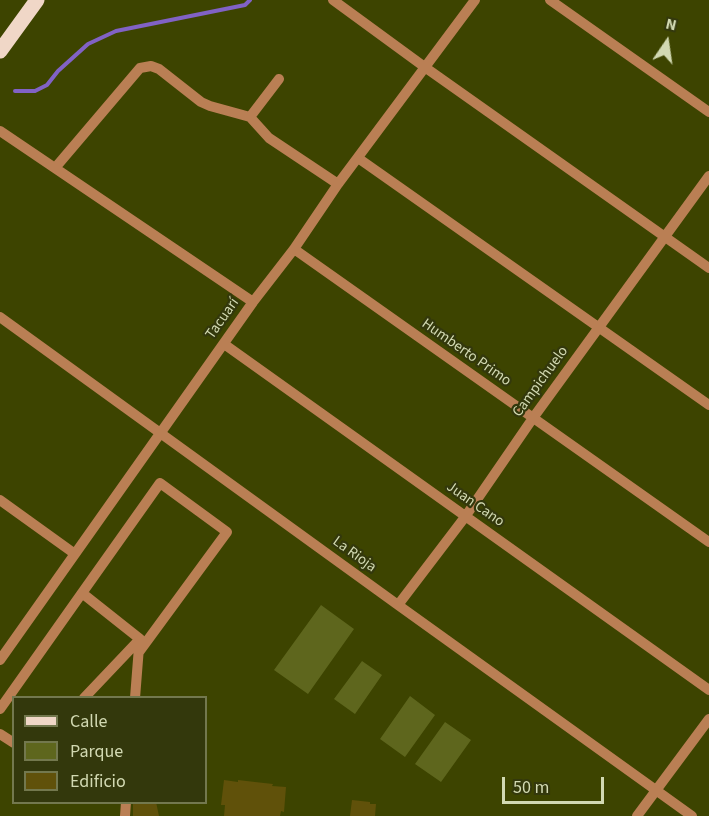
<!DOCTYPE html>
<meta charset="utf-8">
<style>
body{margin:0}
#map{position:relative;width:709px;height:816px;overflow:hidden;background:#3d4400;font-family:"Source Sans 3",sans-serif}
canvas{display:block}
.legend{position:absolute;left:12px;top:696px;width:195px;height:108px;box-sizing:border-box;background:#33380c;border:2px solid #73784e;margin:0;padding:8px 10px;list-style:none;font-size:18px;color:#d2d9b2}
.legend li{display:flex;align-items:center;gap:12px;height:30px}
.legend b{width:30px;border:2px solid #73784e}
.north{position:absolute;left:637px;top:12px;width:60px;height:60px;-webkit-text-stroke:4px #33380c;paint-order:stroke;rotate:13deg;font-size:16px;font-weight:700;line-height:24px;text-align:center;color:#d2d9b2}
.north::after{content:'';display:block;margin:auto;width:21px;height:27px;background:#d2d9b2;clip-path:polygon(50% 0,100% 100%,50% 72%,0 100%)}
.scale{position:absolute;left:502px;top:777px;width:102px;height:27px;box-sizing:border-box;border:3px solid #d2d9b2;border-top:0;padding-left:8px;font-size:18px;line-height:21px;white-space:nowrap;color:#d2d9b2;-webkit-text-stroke:4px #33380c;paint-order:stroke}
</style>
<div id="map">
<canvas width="709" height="816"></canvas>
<ul class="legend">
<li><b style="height:8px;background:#f0d7c7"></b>Calle</li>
<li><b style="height:16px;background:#5e661d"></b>Parque</li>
<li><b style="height:16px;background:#60510a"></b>Edificio</li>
</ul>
<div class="north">N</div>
<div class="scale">50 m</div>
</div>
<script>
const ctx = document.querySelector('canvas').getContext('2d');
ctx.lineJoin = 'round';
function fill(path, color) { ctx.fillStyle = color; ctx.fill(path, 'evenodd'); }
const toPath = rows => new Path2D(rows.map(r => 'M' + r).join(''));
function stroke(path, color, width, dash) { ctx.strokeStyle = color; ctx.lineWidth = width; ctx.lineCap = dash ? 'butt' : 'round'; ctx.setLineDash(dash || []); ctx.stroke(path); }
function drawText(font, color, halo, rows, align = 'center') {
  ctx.font = font + ' "Source Sans 3",sans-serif'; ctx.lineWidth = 4.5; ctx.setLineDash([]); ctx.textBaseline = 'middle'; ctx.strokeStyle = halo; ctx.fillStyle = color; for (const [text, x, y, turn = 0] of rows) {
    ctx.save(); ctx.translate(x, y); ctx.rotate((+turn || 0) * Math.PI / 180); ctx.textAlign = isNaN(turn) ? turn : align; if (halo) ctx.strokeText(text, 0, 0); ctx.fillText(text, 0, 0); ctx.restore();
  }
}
const green = toPath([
 [321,605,354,629,308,694,274,670],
 [362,661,382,675,355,714,334,699],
 [410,696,435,715,405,757,380,739],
 [445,722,471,740,441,782,415,764]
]);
const stream = toPath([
 [15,91,35,91,47,85,58,71,88,44,116,31,245,5,250,0]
]);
const building = toPath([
 [224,780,238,782,238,780,255,782,273,784,272,786,286,787,284,812,281,811,280,816,224,816,225,805,221,805],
 [352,800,370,802,370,804,376,804,375,816,350,816],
 [133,802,156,802,159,816,133,816]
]);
const minor = toPath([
 [333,0,426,68,709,268],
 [550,0,709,112],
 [250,117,279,79],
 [0,131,253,302],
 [358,158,709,405],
 [55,168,140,68,151,66,159,69,201,102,210,106,250,117,269,138,338,184],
 [294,249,709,542],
 [0,317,398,605,692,816],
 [224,344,709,690],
 [0,500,75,554],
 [82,593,160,483,227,532,139,652],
 [398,605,465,517,533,418,709,176],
 [0,660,253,302,294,249,338,184,475,0],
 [84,698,140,639],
 [135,698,139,647],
 [0,709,82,593,140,639],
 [0,734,14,743],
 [125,816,126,802],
 [637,816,709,719]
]);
const major = toPath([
 [0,51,37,0]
]);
const streetNames = [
 ["Tacuarí",223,319,-55],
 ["Humberto Primo",466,353,35],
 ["Campichuelo",541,382,-54],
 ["Juan Cano",475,505,35],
 ["La Rioja",354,555,36]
];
fill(green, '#5e661d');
stroke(stream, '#8162c5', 4);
fill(building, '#60510a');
stroke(minor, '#ba7f54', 10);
stroke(major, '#f0d7c7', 15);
drawText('15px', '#d2d9b2', '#33380c', streetNames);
</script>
